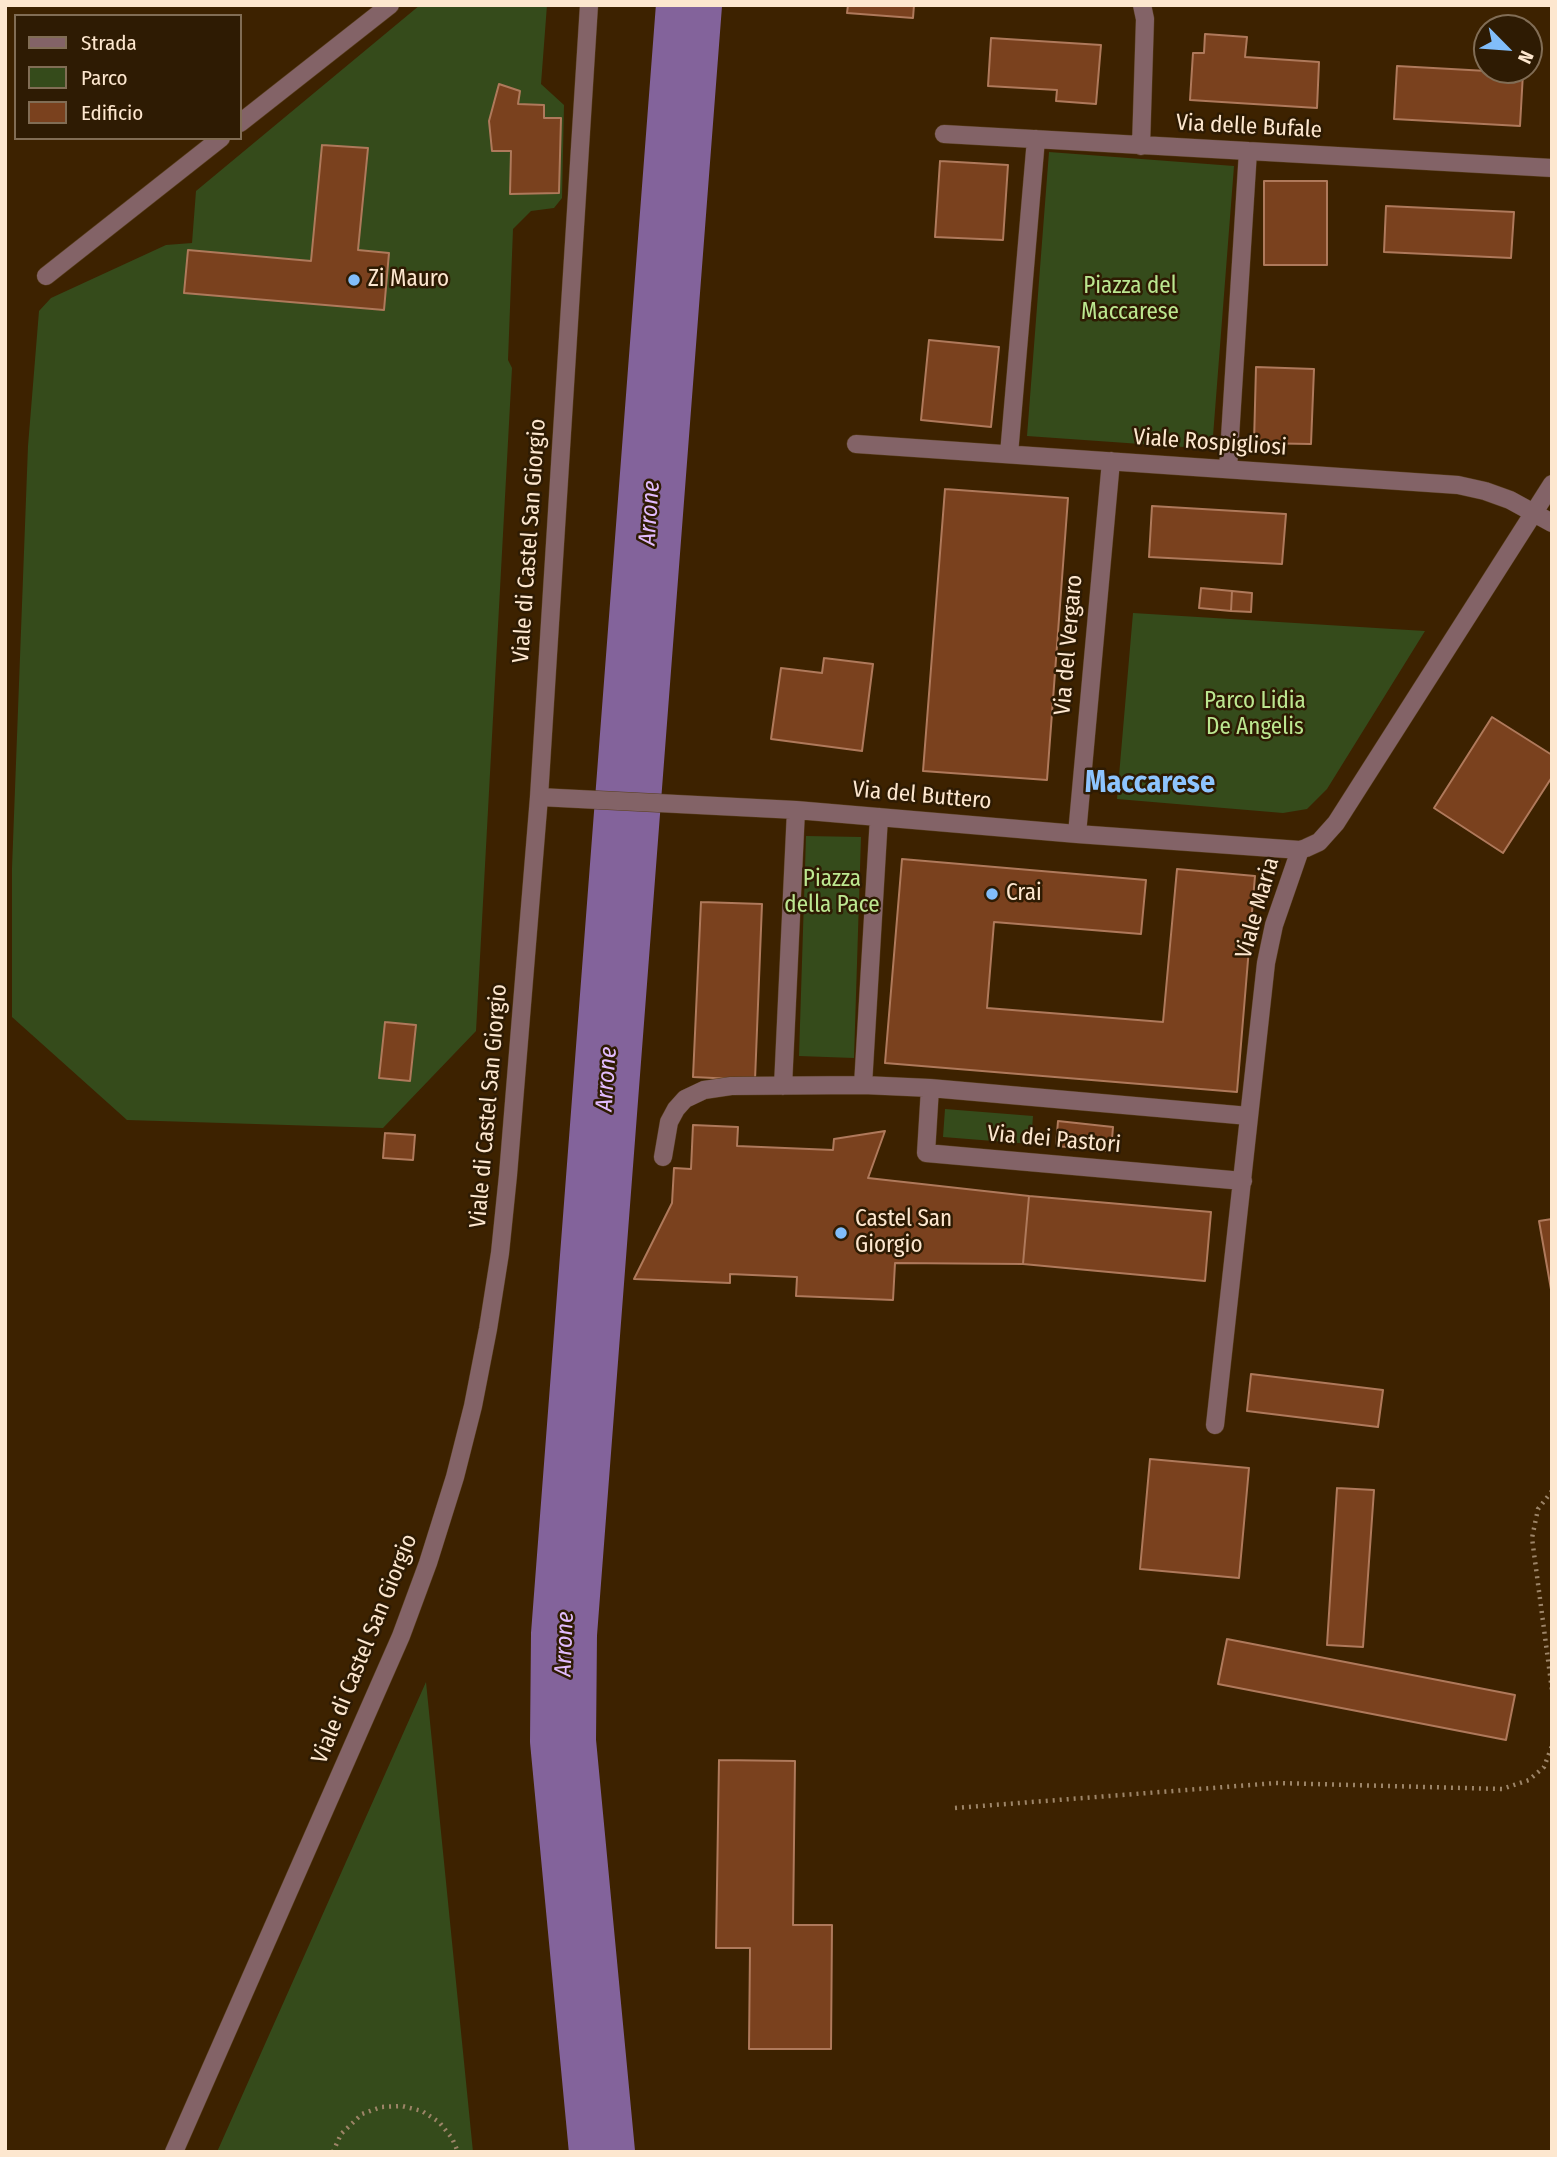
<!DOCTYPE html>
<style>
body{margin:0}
#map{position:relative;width:1557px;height:2157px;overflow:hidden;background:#3d2200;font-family:"Fira Sans Condensed",sans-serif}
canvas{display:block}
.frame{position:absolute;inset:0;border:7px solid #fde7cf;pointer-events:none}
.legend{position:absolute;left:14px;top:14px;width:228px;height:126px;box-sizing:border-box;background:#2e1b03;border:2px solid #816d55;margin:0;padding:9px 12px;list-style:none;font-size:21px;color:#fde7cf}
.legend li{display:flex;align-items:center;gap:14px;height:35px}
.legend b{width:35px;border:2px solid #816d55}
.north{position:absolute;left:1473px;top:14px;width:70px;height:70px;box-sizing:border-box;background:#2e1b03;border:2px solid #816d55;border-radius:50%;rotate:115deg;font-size:19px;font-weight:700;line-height:28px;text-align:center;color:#fde7cf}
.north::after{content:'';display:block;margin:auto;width:24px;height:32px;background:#81bdfa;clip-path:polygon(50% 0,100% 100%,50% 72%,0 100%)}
</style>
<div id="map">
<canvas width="1557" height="2157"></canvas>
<div class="frame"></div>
<ul class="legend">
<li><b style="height:9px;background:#836367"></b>Strada</li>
<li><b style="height:19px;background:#354b1b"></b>Parco</li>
<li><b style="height:19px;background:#7a411e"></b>Edificio</li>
</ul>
<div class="north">N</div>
</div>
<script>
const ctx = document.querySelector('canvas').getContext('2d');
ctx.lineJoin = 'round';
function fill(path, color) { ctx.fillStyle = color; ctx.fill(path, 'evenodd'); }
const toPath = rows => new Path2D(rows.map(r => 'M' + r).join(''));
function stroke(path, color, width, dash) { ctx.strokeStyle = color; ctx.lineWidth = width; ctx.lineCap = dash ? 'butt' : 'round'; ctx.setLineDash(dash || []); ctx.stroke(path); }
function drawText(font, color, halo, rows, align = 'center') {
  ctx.font = font + ' "Fira Sans Condensed",sans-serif'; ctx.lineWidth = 5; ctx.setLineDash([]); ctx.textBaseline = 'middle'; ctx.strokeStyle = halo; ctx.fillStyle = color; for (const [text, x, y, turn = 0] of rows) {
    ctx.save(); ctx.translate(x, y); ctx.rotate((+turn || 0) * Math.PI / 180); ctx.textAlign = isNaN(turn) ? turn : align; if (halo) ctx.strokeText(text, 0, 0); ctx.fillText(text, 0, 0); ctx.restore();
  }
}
const green = toPath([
 [420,5,547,5,541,84,564,105,562,198,554,208,531,211,513,229,508,360,512,368,476,1031,383,1128,127,1120,12,1017,12,868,28,446,39,311,51,298,166,245,192,243,196,191],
 [1049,152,1234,166,1212,449,1027,436],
 [1133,613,1425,631,1327,789,1307,809,1283,813,1117,799],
 [806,836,861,837,854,1058,799,1056],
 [945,1109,1033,1116,1031,1144,943,1137],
 [426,1682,473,2152,217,2152]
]);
const river = toPath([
 [602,2152,563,1741,564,1634,689,5]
]);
const building = toPath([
 [848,5,914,5,913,18,847,13,848,5],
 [1205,34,1247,37,1245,57,1319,62,1317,108,1190,100,1193,53,1204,53,1205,34],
 [991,38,1101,45,1096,104,1056,101,1057,90,988,86,991,38],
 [1397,66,1523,73,1520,126,1394,119,1397,66],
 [499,84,520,91,518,104,544,105,544,118,561,118,559,193,510,194,511,151,492,151,489,121,499,84],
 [322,145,368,148,358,250,389,253,384,310,184,293,188,250,311,261,322,145],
 [940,161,1008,165,1003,240,935,237,940,161],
 [1264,181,1327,181,1327,265,1264,265,1264,181],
 [1386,206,1514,212,1511,258,1384,252,1386,206],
 [929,340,999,347,991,427,921,420,929,340],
 [1256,367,1314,369,1311,444,1254,443,1256,367],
 [945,489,1068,498,1047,780,923,771,945,489],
 [1152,506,1286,514,1282,564,1149,557,1152,506],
 [1201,588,1232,591,1231,611,1199,608,1201,588],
 [1232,591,1252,593,1251,612,1231,611,1232,591],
 [824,658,873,664,862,751,771,739,781,668,822,673,824,658],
 [1492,717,1552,755,1552,777,1503,853,1434,808,1492,717],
 [902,859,1146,880,1141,934,994,922,987,1008,1163,1022,1177,869,1255,876,1237,1092,885,1063,902,859],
 [701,902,762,904,755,1080,693,1077,701,902],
 [385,1022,416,1025,410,1081,379,1078,385,1022],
 [1058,1121,1113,1127,1111,1151,1056,1146,1058,1121],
 [693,1125,738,1127,737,1146,833,1150,834,1139,885,1131,868,1178,1029,1196,1023,1264,895,1263,893,1300,796,1296,797,1277,730,1274,730,1283,634,1279,672,1203,674,1168,691,1169,693,1125],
 [385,1133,415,1135,413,1160,383,1158,385,1133],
 [1029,1196,1211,1212,1205,1281,1023,1264,1029,1196],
 [1552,1219,1552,1295,1539,1221,1552,1219],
 [1251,1374,1383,1390,1378,1427,1247,1411,1251,1374],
 [1150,1459,1249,1468,1239,1578,1140,1569,1150,1459],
 [1337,1488,1374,1490,1363,1647,1327,1645,1337,1488],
 [1227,1639,1515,1695,1506,1740,1218,1684,1227,1639],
 [719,1760,795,1761,793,1925,832,1925,831,2049,749,2049,750,1948,716,1948,719,1760]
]);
const path = toPath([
 [1552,1491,1538,1509,1532,1538,1552,1690],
 [955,1808,1276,1783,1502,1789,1529,1780,1544,1767,1552,1746],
 [333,2152,341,2134,362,2114,381,2107,402,2106,422,2111,439,2122,452,2138,458,2152]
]);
const minor = toPath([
 [240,123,390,5],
 [944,134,1552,168],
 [1141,146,1145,19,1142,5],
 [46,276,221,138],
 [856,444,1458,485,1485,491,1510,500,1552,523],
 [1009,454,1036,139],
 [1228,469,1248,151],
 [539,797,796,810,1077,834,1300,850,1306,848,1319,842,1336,823,1552,484],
 [1077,834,1111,461],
 [863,1085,879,817],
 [783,1086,796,810],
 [930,1088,926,1153,1243,1181],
 [663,1157,669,1122,676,1109,685,1099,704,1090,731,1086,863,1085,930,1088,1249,1116],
 [1215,1425,1266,963,1274,925,1300,850],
 [174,2152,401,1636,428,1563,455,1477,473,1406,488,1329,500,1253,508,1175,539,797,589,5]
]);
const markers = [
 [354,280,7,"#81bdfa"],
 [992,894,7,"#81bdfa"],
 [841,1233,7,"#81bdfa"]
];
const streetNames = [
 ["Via delle Bufale",1249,127,3],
 ["Viale Rospigliosi",1210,443,4],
 ["Viale di Castel San Giorgio",530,541,-86],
 ["Via del Vergaro",1069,645,-85],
 ["Via del Buttero",922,796,5],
 ["Viale Maria",1258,908,-74],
 ["Viale di Castel San Giorgio",489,1106,-85],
 ["Via dei Pastori",1054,1140,5],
 ["Viale di Castel San Giorgio",365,1649,-68]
];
const poiNames = [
 ["Zi Mauro",368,280],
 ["Crai",1006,894],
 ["Castel San",855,1220],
 ["Giorgio",855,1246]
];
const parkNames = [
 ["Piazza del",1130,287],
 ["Maccarese",1130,313],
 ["Parco Lidia",1255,702],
 ["De Angelis",1255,728],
 ["Piazza",832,880],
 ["della Pace",832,906]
];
const waterNames = [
 ["Arrone",650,513,-86],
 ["Arrone",607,1079,-86],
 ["Arrone",565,1644,-88]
];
const districtNames = [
 ["Maccarese",1150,784]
];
fill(green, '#354b1b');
stroke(river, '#83639b', 66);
fill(building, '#7a411e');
stroke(building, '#af795b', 2);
stroke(minor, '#583e1d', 19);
stroke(path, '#9d8568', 4.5, [2, 5]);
stroke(minor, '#836367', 18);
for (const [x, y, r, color] of markers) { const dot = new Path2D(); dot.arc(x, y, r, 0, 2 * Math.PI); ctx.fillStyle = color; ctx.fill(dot); stroke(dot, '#2e1b03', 2.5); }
drawText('23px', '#fde7cf', '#2e1b03', streetNames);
drawText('23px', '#fde7cf', '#2e1b03', poiNames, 'left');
drawText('23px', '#bce790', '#2e1b03', parkNames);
drawText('italic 24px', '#e2bcfe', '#2e1b03', waterNames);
drawText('bold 30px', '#8dc4fe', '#2e1b03', districtNames);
</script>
